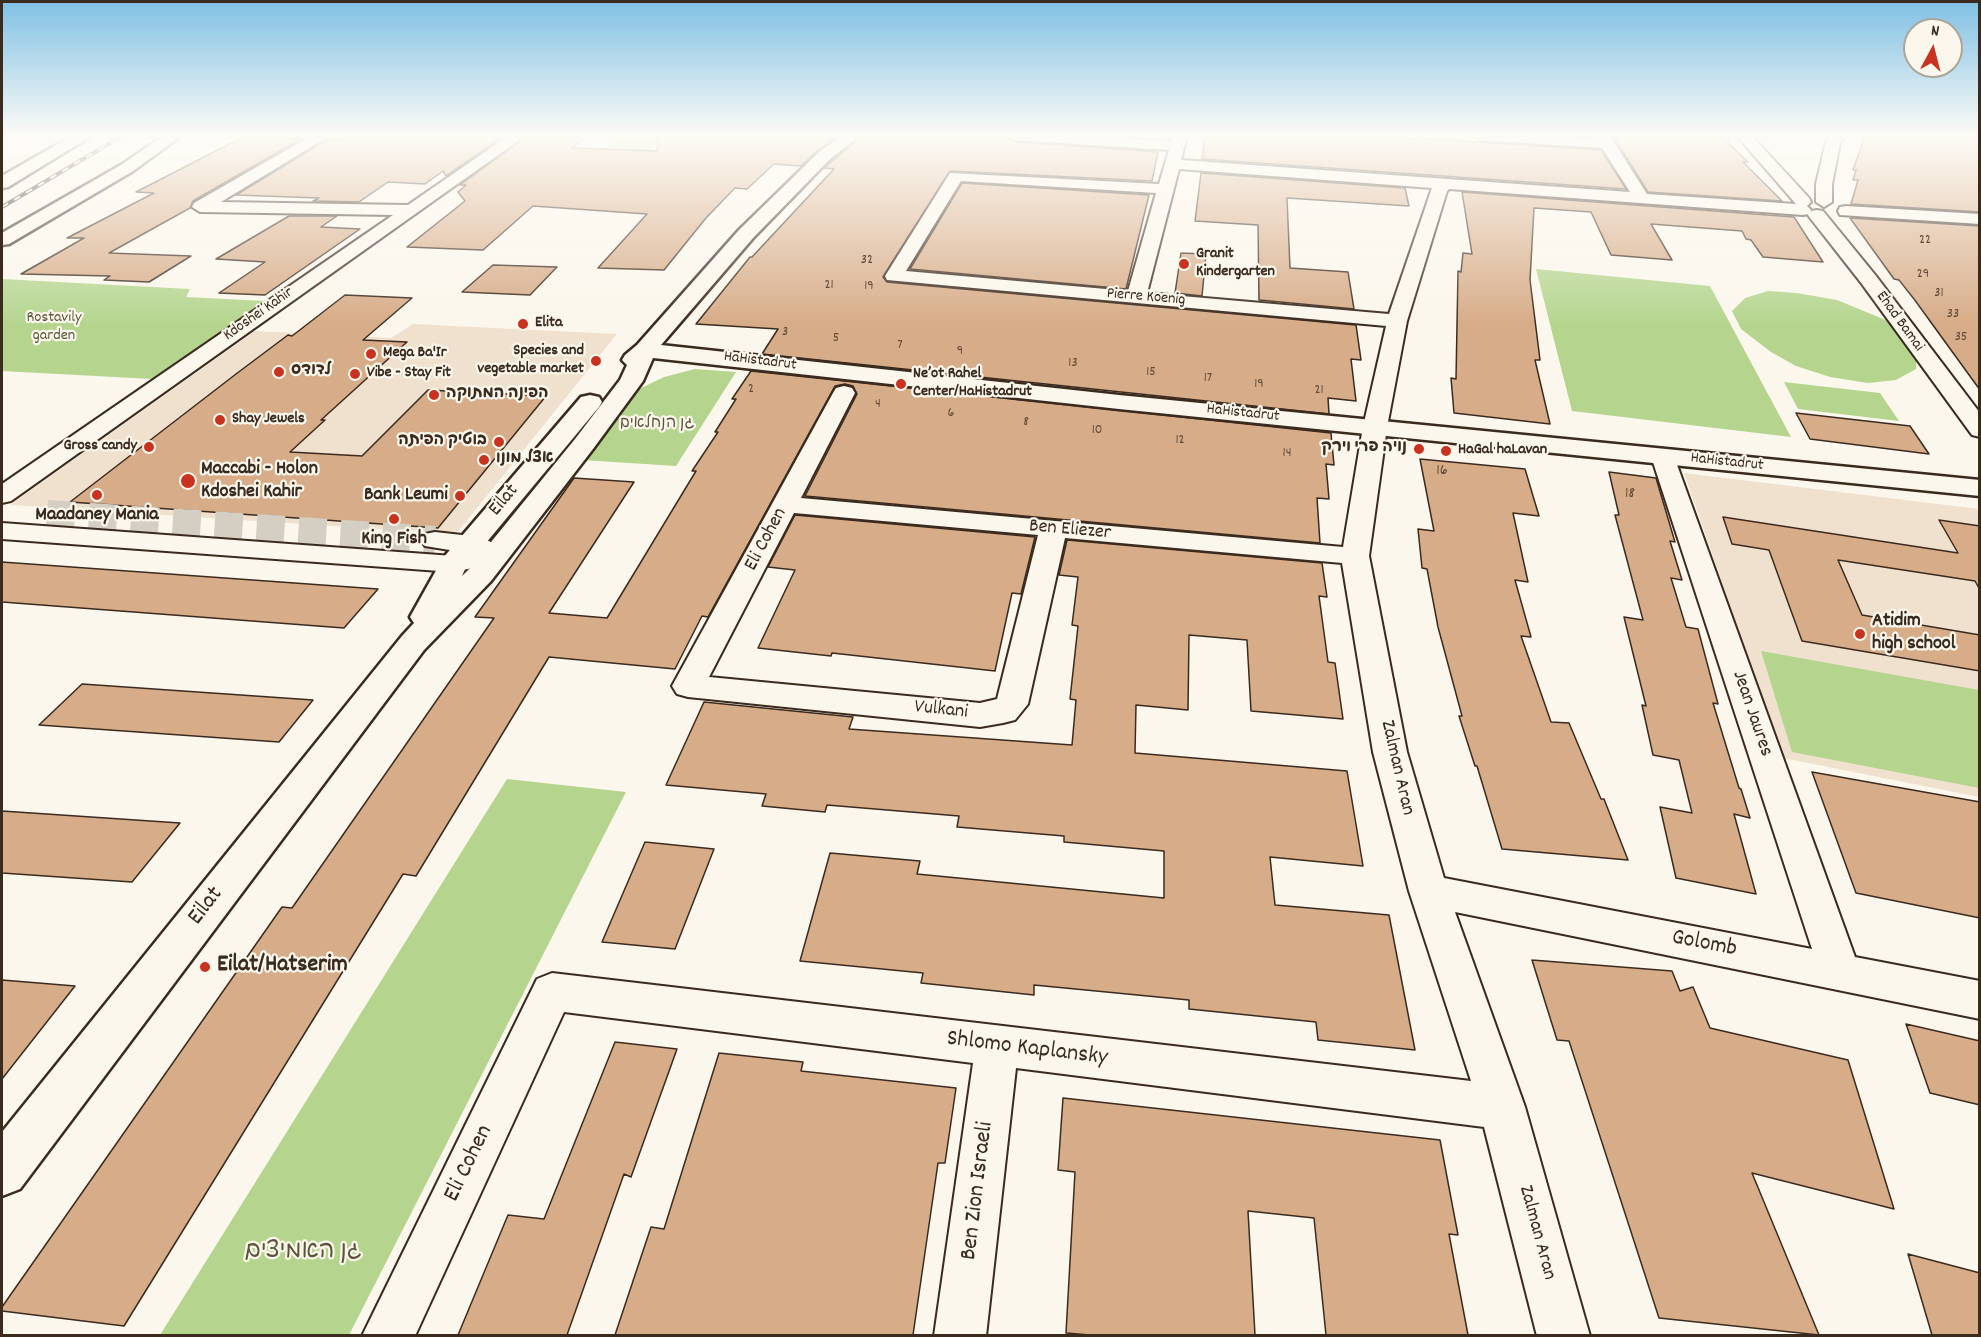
<!DOCTYPE html>
<meta charset="utf-8">
<style>
body{margin:0}
#map{position:relative;width:1981px;height:1337px;overflow:hidden;background:#fbf7ec;font-family:Dekko,sans-serif}
canvas{display:block}
.frame{position:absolute;inset:0;border:3px solid #3b2a1e;pointer-events:none}
.north{position:absolute;left:1903px;top:18px;width:60px;height:60px;box-sizing:border-box;background:#fbf7ec;border:2px solid #aea59a;border-radius:50%;rotate:7deg;font-size:16px;font-weight:700;line-height:24px;text-align:center;color:#3b2a1e}
.north::after{content:'';display:block;margin:auto;width:21px;height:27px;background:#c8321e;clip-path:polygon(50% 0,100% 100%,50% 72%,0 100%)}
</style>
<div id="map">
<canvas width="1981" height="1337"></canvas>
<div class="frame"></div>
<div class="north">N</div>
</div>
<script>
const ctx = document.querySelector('canvas').getContext('2d');
ctx.lineJoin = 'round';
function fill(path, color) { ctx.fillStyle = color; ctx.fill(path, 'evenodd'); }
const toPath = rows => new Path2D(rows.map(r => 'M' + r).join(''));
function stroke(path, color, width, dash) { ctx.strokeStyle = color; ctx.lineWidth = width; ctx.lineCap = dash ? 'butt' : 'round'; ctx.setLineDash(dash || []); ctx.stroke(path); }
function drawText(font, color, halo, rows, align = 'center') {
  ctx.font = font + ' Dekko,"Playpen Sans Hebrew",sans-serif'; ctx.lineWidth = 4.5; ctx.setLineDash([]); ctx.textBaseline = 'middle'; ctx.strokeStyle = halo; ctx.fillStyle = color; for (const [text, x, y, turn = 0] of rows) {
    ctx.save(); ctx.translate(x, y); ctx.rotate((+turn || 0) * Math.PI / 180); ctx.textAlign = isNaN(turn) ? turn : align; if (halo) ctx.strokeText(text, 0, 0); ctx.fillText(text, 0, 0); ctx.restore();
  }
}
const built = toPath([
 [413,324,617,334,456,534,10,505,255,331,391,338],
 [1684,473,1979,509,1979,797,1783,758]
]);
const green = toPath([
 [620,136,664,136,592,204,543,202],
 [1536,269,1710,286,1791,437,1572,411],
 [2,279,190,289,186,297,266,301,152,379,2,371],
 [1768,291,1797,293,1837,300,1888,321,1907,334,1917,355,1916,369,1896,380,1868,383,1830,377,1796,366,1771,352,1741,329,1732,311,1745,298],
 [695,369,736,372,676,466,582,460,633,392,664,377],
 [1784,382,1880,393,1899,421,1798,409],
 [1761,651,1979,690,1979,788,1792,752],
 [507,779,626,792,349,1335,160,1335]
]);
const building = toPath([
 [350,136,503,136,446,176,443,171,425,184,388,182,359,202,313,201,319,198,236,195,328,139,344,140,350,136],
 [527,136,586,136,572,148,657,151,658,136,838,136,818,150,801,166,774,164,747,189,735,188,706,218,664,270,598,268,647,214,533,206,483,250,407,247,465,201,458,192,466,185,460,185,527,136],
 [862,136,1006,136,1015,142,1158,152,1152,181,950,171,883,277,887,282,1356,325,1361,360,1351,359,1356,401,1328,398,1329,414,762,354,778,329,696,324,750,257,752,257,834,169,824,168,862,136],
 [1205,136,1360,136,1415,139,1415,138,1601,150,1626,189,1202,159,1205,136],
 [1613,136,1721,136,1748,162,1743,162,1782,201,1648,192,1613,136],
 [1865,136,1980,136,1980,212,1851,204,1858,180,1853,180,1856,170,1853,170,1865,136],
 [243,137,302,138,193,201,190,208,109,253,191,256,149,282,104,280,110,276,21,274,84,238,67,238,154,193,136,192,243,137],
 [1201,173,1405,188,1409,206,1287,198,1290,268,1348,272,1354,309,1259,300,1258,225,1195,221,1201,173],
 [962,183,1149,195,1126,289,910,269,962,183],
 [1462,192,1794,217,1823,262,1763,257,1751,240,1746,239,1742,231,1651,224,1672,260,1611,255,1591,212,1534,208,1530,280,1540,360,1535,360,1550,424,1454,413,1451,378,1456,379,1458,271,1461,272,1463,253,1472,254,1462,192],
 [289,216,337,216,321,227,360,229,265,295,219,293,265,262,216,259,289,216],
 [1850,218,1980,226,1980,390,1914,299,1899,280,1894,279,1850,218],
 [1181,253,1206,254,1202,296,1175,293,1181,253],
 [493,265,557,267,530,295,462,292,493,265],
 [345,295,412,298,363,340,407,342,321,420,325,420,290,452,362,456,428,390,546,396,438,528,70,502,236,374,288,335,292,336,345,295],
 [751,371,1331,433,1334,465,1326,464,1329,499,1317,498,1320,543,805,496,857,394,853,386,845,384,835,386,708,617,702,616,675,669,549,657,416,876,403,874,124,1326,2,1311,2,1307,282,907,292,908,494,618,475,617,574,478,634,482,549,613,607,618,696,471,692,471,718,432,715,432,736,399,732,399,751,371],
 [1796,413,1910,426,1929,454,1810,439,1796,413],
 [1420,459,1525,469,1539,516,1513,513,1528,582,1515,580,1531,637,1521,636,1551,722,1569,723,1601,799,1604,799,1628,860,1502,849,1477,766,1475,766,1459,716,1462,716,1438,627,1427,569,1422,568,1418,529,1434,531,1420,459],
 [1609,472,1656,478,1675,542,1670,541,1682,580,1671,578,1686,627,1698,629,1718,704,1713,703,1739,788,1741,789,1750,818,1734,814,1756,894,1676,878,1660,807,1692,813,1679,760,1653,755,1642,705,1646,706,1624,617,1643,620,1615,515,1619,515,1609,472],
 [795,515,1035,537,1021,594,1012,593,995,671,832,653,831,656,758,648,795,570,768,567,795,515],
 [1723,517,1958,553,1939,520,1980,526,1980,590,1975,581,1838,560,1862,615,1980,635,1980,671,1802,641,1769,550,1732,544,1723,517],
 [1067,540,1322,563,1327,597,1319,596,1328,662,1335,663,1343,719,1251,711,1247,640,1189,635,1188,710,1136,705,1135,753,1347,771,1363,866,1270,857,1275,905,1389,915,1415,1050,1318,1040,1316,1022,1189,1009,1189,1000,1034,985,1034,995,921,983,923,973,800,961,830,853,920,861,917,874,1164,898,1164,851,1064,842,1064,836,957,827,959,816,827,805,825,812,762,806,766,794,666,785,704,702,853,717,849,729,1072,745,1076,700,1070,699,1078,626,1072,625,1078,577,1059,575,1067,540],
 [2,562,378,589,344,628,2,602,2,562],
 [82,684,313,700,279,742,39,725,82,684],
 [1812,772,1980,802,1980,918,1856,893,1812,772],
 [2,811,180,823,132,882,2,873,2,811],
 [645,842,714,849,675,949,602,942,645,842],
 [1532,960,1672,971,1680,991,1693,987,1710,1028,1848,1060,1894,1209,1752,1173,1819,1335,1659,1318,1569,1041,1557,1040,1532,960],
 [2,980,75,986,2,1079,2,980],
 [1906,1024,1980,1041,1980,1105,1930,1093,1906,1024],
 [615,1042,677,1049,631,1177,624,1174,567,1335,458,1335,508,1215,544,1219,615,1042],
 [719,1053,803,1062,801,1071,956,1088,945,1163,938,1163,913,1335,615,1335,651,1227,664,1229,719,1053],
 [1063,1098,1440,1140,1458,1235,1449,1234,1468,1335,1326,1335,1314,1218,1248,1211,1255,1335,1090,1335,1066,1333,1075,1172,1058,1170,1063,1098],
 [1908,1254,1980,1273,1980,1335,1932,1335,1908,1254]
]);
const minorTunnel = toPath([
 [47,514,435,540]
]);
const minor = toPath([
 [311,136,329,136,221,202,408,205,508,136,525,136,11,501,2,503,2,484,393,215,200,212,192,207,194,203,311,136],
 [1008,136,1092,136,1171,141,1173,136,1187,136,1181,160,1630,192,1602,148,1481,140,1474,136,1597,139,1595,136,1610,136,1647,194,1796,204,1737,136,1752,136,1809,198,1811,202,1807,206,1811,210,1809,214,1803,215,1449,189,1447,191,1407,321,1387,427,1369,556,1407,752,1444,878,1812,949,1651,456,1654,451,1663,449,1672,451,1855,957,1980,981,1980,1019,1455,912,1525,1107,1590,1336,1537,1336,1484,1127,1016,1068,986,1336,934,1336,973,1063,564,1012,415,1336,362,1336,537,979,552,973,1471,1081,1409,891,1373,752,1342,563,1065,538,1028,704,1015,720,1003,723,980,727,688,697,677,694,672,686,833,393,836,388,844,386,852,388,855,393,801,498,1343,547,1363,427,1386,326,887,280,885,276,950,173,1159,184,1169,150,1015,140,1008,136],
 [1179,169,1432,188,1389,314,1147,293,1179,169],
 [961,181,1156,193,1128,291,906,271,961,181],
 [794,513,1038,535,997,699,980,703,709,677,794,513],
 [1830,136,1846,136,1840,143,1832,184,1832,202,1824,207,1816,202,1816,184,1826,142,1830,136],
 [1846,206,1980,214,1980,224,1840,215,1838,211,1840,207,1846,206],
 [1817,210,1823,211,1876,276,1980,413,1980,437,1972,435,1862,284,1811,219,1808,215,1811,211,1817,210],
 [2,523,453,556,468,553,425,546,421,540,425,534,435,532,480,537,506,549,510,555,506,561,453,572,2,539,2,523]
]);
const tertiary = toPath([
 [842,136,860,136,831,158,753,238,661,345,1119,395,1980,480,1980,496,1119,409,653,358,643,381,593,449,491,581,424,650,20,1189,2,1196,2,1132,402,636,414,623,410,617,443,558,581,397,590,395,599,397,602,402,599,407,466,567,462,576,469,569,575,439,620,380,627,365,622,360,625,355,637,345,739,230,819,152,842,136]
]);
const motorway = toPath([
 [72,136,91,136,8,187,2,188,2,176,72,136],
 [163,136,181,136,133,171,9,244,2,245,2,233,121,165,163,136]
]);
const rail = toPath([
 [2,207,122,136]
]);
const markers = [
 [1184,264,6,"#c8321e"],
 [523,324,6,"#c8321e"],
 [371,354,6,"#c8321e"],
 [596,361,6,"#c8321e"],
 [279,372,6,"#c8321e"],
 [355,374,6,"#c8321e"],
 [901,384,6,"#c8321e"],
 [434,395,6,"#c8321e"],
 [220,420,6,"#c8321e"],
 [499,442,6,"#c8321e"],
 [149,447,6,"#c8321e"],
 [1419,449,6,"#c8321e"],
 [1446,451,6,"#c8321e"],
 [484,460,6,"#c8321e"],
 [188,481,8,"#c8321e"],
 [97,495,6,"#c8321e"],
 [460,496,6,"#c8321e"],
 [394,519,6,"#c8321e"],
 [1860,634,6,"#c8321e"],
 [205,967,6,"#c8321e"]
];
const farNumbernames = [
 ["22",1925,241],
 ["32",867,261],
 ["29",1923,275],
 ["21",829,286],
 ["19",869,287],
 ["31",1939,294],
 ["33",1953,315],
 ["3",785,333],
 ["35",1961,338],
 ["5",836,339],
 ["7",900,346],
 ["9",960,352],
 ["13",1073,364],
 ["15",1151,373],
 ["17",1208,379],
 ["19",1259,385],
 ["2",751,390],
 ["21",1319,391],
 ["4",878,405],
 ["6",951,414],
 ["8",1026,423],
 ["10",1097,431],
 ["12",1180,441],
 ["14",1287,454]
];
const farPoinames = [
 ["Granit",1196,255],
 ["Kindergarten",1196,273],
 ["Elita",535,324],
 ["Species and",584,352,"right"],
 ["vegetable market",584,370,"right"],
 ["Mega Ba'Ir",383,354],
 ["לדודס",291,372],
 ["Vibe - Stay Fit",367,374],
 ["Ne’ot Rahel",913,375],
 ["Center/HaHistadrut",913,393],
 ["הפינה המתוקה",446,395],
 ["Shay Jewels",232,420],
 ["בוטיק הפיתה",487,442,"right"],
 ["Gross candy",137,447,"right"],
 ["נויה פרי וירק",1407,449,"right"],
 ["HaGal haLavan",1458,451],
 ["אצל מונו",496,460]
];
const farStreetnames = [
 ["Pierre Koenig",1146,298,5],
 ["Kdoshei Kahir",259,315,-35],
 ["Ehad Bamai",1899,322,54],
 ["HaHistadrut",760,362,7],
 ["HaHistadrut",1243,414,6],
 ["HaHistadrut",1727,463,6]
];
const farParknames = [
 ["Rostavily",54,319],
 ["garden",54,337],
 ["גן הנחלאים",657,425]
];
const numberNames = [
 ["16",1442,472],
 ["18",1630,495]
];
const poiNames = [
 ["Maccabi - Holon",201,470],
 ["Kdoshei Kahir",201,493],
 ["Bank Leumi",448,496,"right"],
 ["Maadaney Mania",97,516,"center"],
 ["King Fish",394,540,"center"],
 ["Atidim",1872,622],
 ["high school",1872,645]
];
const streetNames = [
 ["Eilat",505,501,-50],
 ["Ben Eliezer",1070,531,5],
 ["Eli Cohen",767,540,-62],
 ["Vulkani",941,711,6],
 ["Jean Jaures",1751,714,71],
 ["Zalman Aran",1396,768,77],
 ["Zalman Aran",1536,1233,75]
];
const nearStreetnames = [
 ["Eilat",207,907,-52],
 ["Golomb",1704,945,11],
 ["Shlomo Kaplansky",1027,1050,7],
 ["Eli Cohen",470,1164,-64],
 ["Ben Zion Israeli",979,1191,-83]
];
const nearPoinames = [
 ["Eilat/Hatserim",217,967]
];
const nearParknames = [
 ["גן האמיצים",303,1254]
];
fill(built, '#f0e0ce');
fill(green, '#b5d58f');
fill(building, '#d7ac88');
stroke(building, '#3b2a1e', 1.5);
stroke(minorTunnel, '#d5cec3', 28, [28, 14]);
stroke(minor, '#3b2a1e', 4);
stroke(tertiary, '#3b2a1e', 5);
stroke(motorway, '#3b2a1e', 5);
fill(minor, '#fbf7ec');
fill(tertiary, '#fbf7ec');
fill(motorway, '#fbf7ec');
stroke(rail, '#3b2a1e', 4);
stroke(rail, '#fbf7ec', 2, [7]);
const sky = ctx.createLinearGradient(0, 0, 0, 324);
sky.addColorStop(0, '#7fc0e4');
sky.addColorStop(0.42, '#fdfbf6');
sky.addColorStop(1, '#fdfbf600');
ctx.fillStyle = sky;
ctx.fillRect(0, 0, 1981, 324);
for (const [x, y, r, color] of markers) { const dot = new Path2D(); dot.arc(x, y, r, 0, 2 * Math.PI); ctx.fillStyle = color; ctx.fill(dot); stroke(dot, '#fbf7ec', 2); }
drawText('14px', '#624a38', null, farNumbernames);
drawText('bold 16px', '#3b2a1e', '#fbf7ec', farPoinames, 'left');
drawText('16px', '#3b2a1e', '#fbf7ec', farStreetnames);
drawText('16px', '#5a553a', '#fbf7ec', farParknames);
drawText('16px', '#624a38', null, numberNames);
drawText('bold 20px', '#3b2a1e', '#fbf7ec', poiNames, 'left');
drawText('20px', '#3b2a1e', '#fbf7ec', streetNames);
drawText('24px', '#3b2a1e', '#fbf7ec', nearStreetnames);
drawText('bold 24px', '#3b2a1e', '#fbf7ec', nearPoinames, 'left');
drawText('24px', '#5a553a', '#fbf7ec', nearParknames);
</script>
